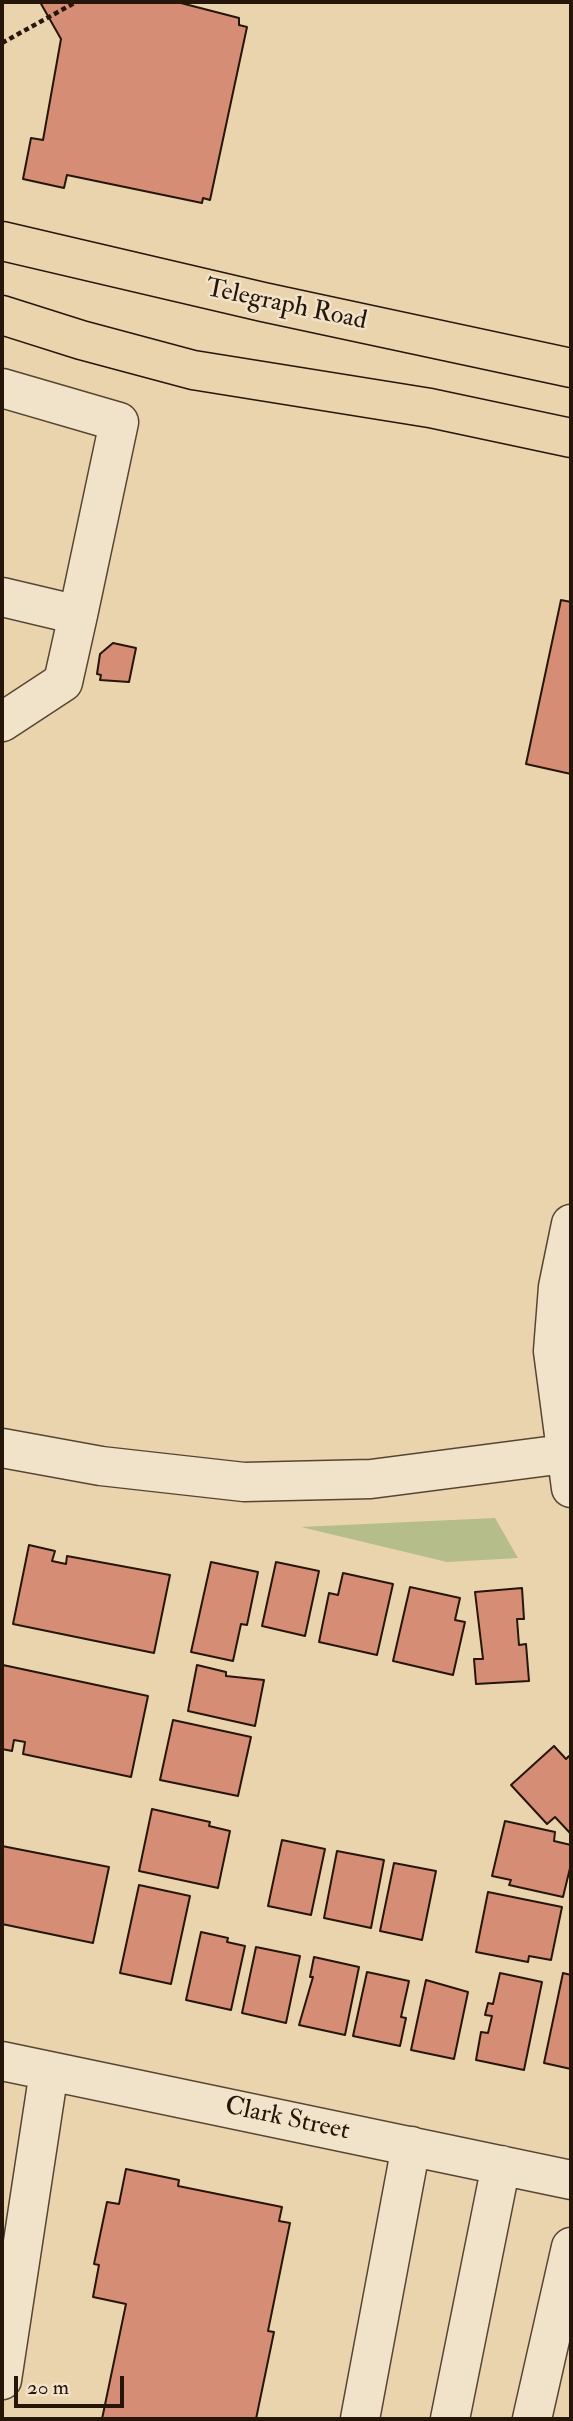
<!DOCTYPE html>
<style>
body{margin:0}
#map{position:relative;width:573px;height:2421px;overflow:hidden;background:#ead4ae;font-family:"IM FELL Double Pica",serif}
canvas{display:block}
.frame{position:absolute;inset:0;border:4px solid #261509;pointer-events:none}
.scale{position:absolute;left:14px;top:2376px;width:110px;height:32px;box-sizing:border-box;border:4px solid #261509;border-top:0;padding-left:9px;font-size:21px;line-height:24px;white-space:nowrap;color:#261509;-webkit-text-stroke:5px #f1e3ca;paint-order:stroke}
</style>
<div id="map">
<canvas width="573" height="2421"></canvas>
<div class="frame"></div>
<div class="scale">20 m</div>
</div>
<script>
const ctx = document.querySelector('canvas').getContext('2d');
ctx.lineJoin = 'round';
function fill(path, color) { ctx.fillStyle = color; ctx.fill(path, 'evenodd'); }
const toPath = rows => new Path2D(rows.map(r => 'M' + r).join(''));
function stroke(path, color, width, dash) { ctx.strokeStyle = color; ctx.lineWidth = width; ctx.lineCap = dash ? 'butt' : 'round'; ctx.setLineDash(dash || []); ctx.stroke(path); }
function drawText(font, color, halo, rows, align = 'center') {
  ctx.font = font + ' "IM FELL Double Pica",serif'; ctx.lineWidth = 5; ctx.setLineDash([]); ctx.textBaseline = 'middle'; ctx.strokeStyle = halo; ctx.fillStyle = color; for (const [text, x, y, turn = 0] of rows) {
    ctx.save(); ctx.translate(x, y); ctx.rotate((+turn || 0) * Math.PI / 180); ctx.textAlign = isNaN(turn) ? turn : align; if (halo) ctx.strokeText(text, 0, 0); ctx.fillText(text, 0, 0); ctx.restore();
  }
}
const green = toPath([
 [495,1518,518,1558,447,1562,301,1527]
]);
const building = toPath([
 [40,2,177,2,239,18,239,25,247,27,210,200,203,198,202,203,67,175,64,188,23,179,31,138,43,140,61,39,40,2],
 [561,600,571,602,571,774,526,764,561,600],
 [113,643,136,648,129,682,100,680,101,675,97,674,100,654,113,643],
 [29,1545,55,1551,52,1561,66,1564,67,1556,170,1575,154,1653,13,1624,29,1545],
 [211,1562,258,1572,247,1625,241,1624,233,1661,191,1652,211,1562],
 [276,1562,319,1571,305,1636,262,1626,276,1562],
 [343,1573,393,1584,377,1655,319,1642,329,1593,338,1595,343,1573],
 [410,1587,460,1598,455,1620,465,1622,453,1675,393,1661,410,1587],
 [522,1588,524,1619,517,1619,519,1645,526,1644,529,1681,476,1684,474,1659,483,1659,475,1592,522,1588],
 [3,1665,148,1696,131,1777,23,1754,25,1742,14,1740,12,1751,2,1749,3,1665],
 [197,1665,226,1672,226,1676,264,1680,255,1726,188,1711,197,1665],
 [173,1720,251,1737,238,1796,160,1780,173,1720],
 [554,1746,566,1759,569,1756,571,1758,570,1833,555,1817,547,1824,511,1785,554,1746],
 [152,1809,210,1822,209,1826,230,1831,218,1888,139,1871,152,1809],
 [505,1821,555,1832,554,1841,571,1845,571,1864,563,1897,509,1885,511,1880,492,1876,505,1821],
 [282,1840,325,1849,311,1915,268,1906,282,1840],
 [2,1846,109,1867,93,1943,2,1924,2,1846],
 [337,1851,384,1860,371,1928,324,1918,337,1851],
 [394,1863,436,1871,422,1940,380,1931,394,1863],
 [139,1885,190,1896,171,1984,120,1973,139,1885],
 [488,1892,562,1907,551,1960,529,1956,528,1962,476,1952,488,1892],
 [201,1932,228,1938,227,1942,245,1946,231,2010,186,2000,201,1932],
 [256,1947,300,1956,286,2023,242,2013,256,1947],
 [314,1957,359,1967,345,2035,299,2025,313,1977,310,1977,314,1957],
 [367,1972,409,1981,401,2017,406,2018,400,2046,353,2036,367,1972],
 [500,1973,542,1982,524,2070,476,2060,481,2032,488,2033,492,2016,485,2015,488,2003,493,2004,500,1973],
 [563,1973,571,1975,571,2069,544,2063,563,1973],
 [426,1980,468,1992,454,2059,411,2050,426,1980],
 [126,2169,179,2180,178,2186,282,2207,279,2221,290,2223,268,2331,274,2332,256,2419,102,2419,126,2304,93,2297,99,2265,94,2264,107,2202,119,2204,126,2169]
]);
const path = toPath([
 [2,43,76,2]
]);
const minor = toPath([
 [2,388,119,422,78,615],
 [2,597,78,615,63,682,2,722],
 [571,1224,558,1287,553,1351,571,1488],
 [2,1448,101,1466,244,1482,371,1479,571,1453],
 [2,2061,571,2180],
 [2,2380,49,2071],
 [360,2419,411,2146],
 [450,2419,501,2165],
 [532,2419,571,2247]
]);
const major = toPath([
 [2,241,263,302,571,368],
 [2,315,81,340,193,370,430,408,571,438]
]);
const streetNames = [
 ["Telegraph Road",286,306,12],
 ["Clark Street",287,2120,12]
];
fill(green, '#b5bd8b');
fill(building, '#d58d75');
stroke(building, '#261509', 2);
stroke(minor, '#574532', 41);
stroke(major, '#261509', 41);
stroke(path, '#261509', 4.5, [5, 3.5]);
stroke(minor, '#f1e3ca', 38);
stroke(major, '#ead4ae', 38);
drawText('26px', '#261509', '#f1e3ca', streetNames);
</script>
